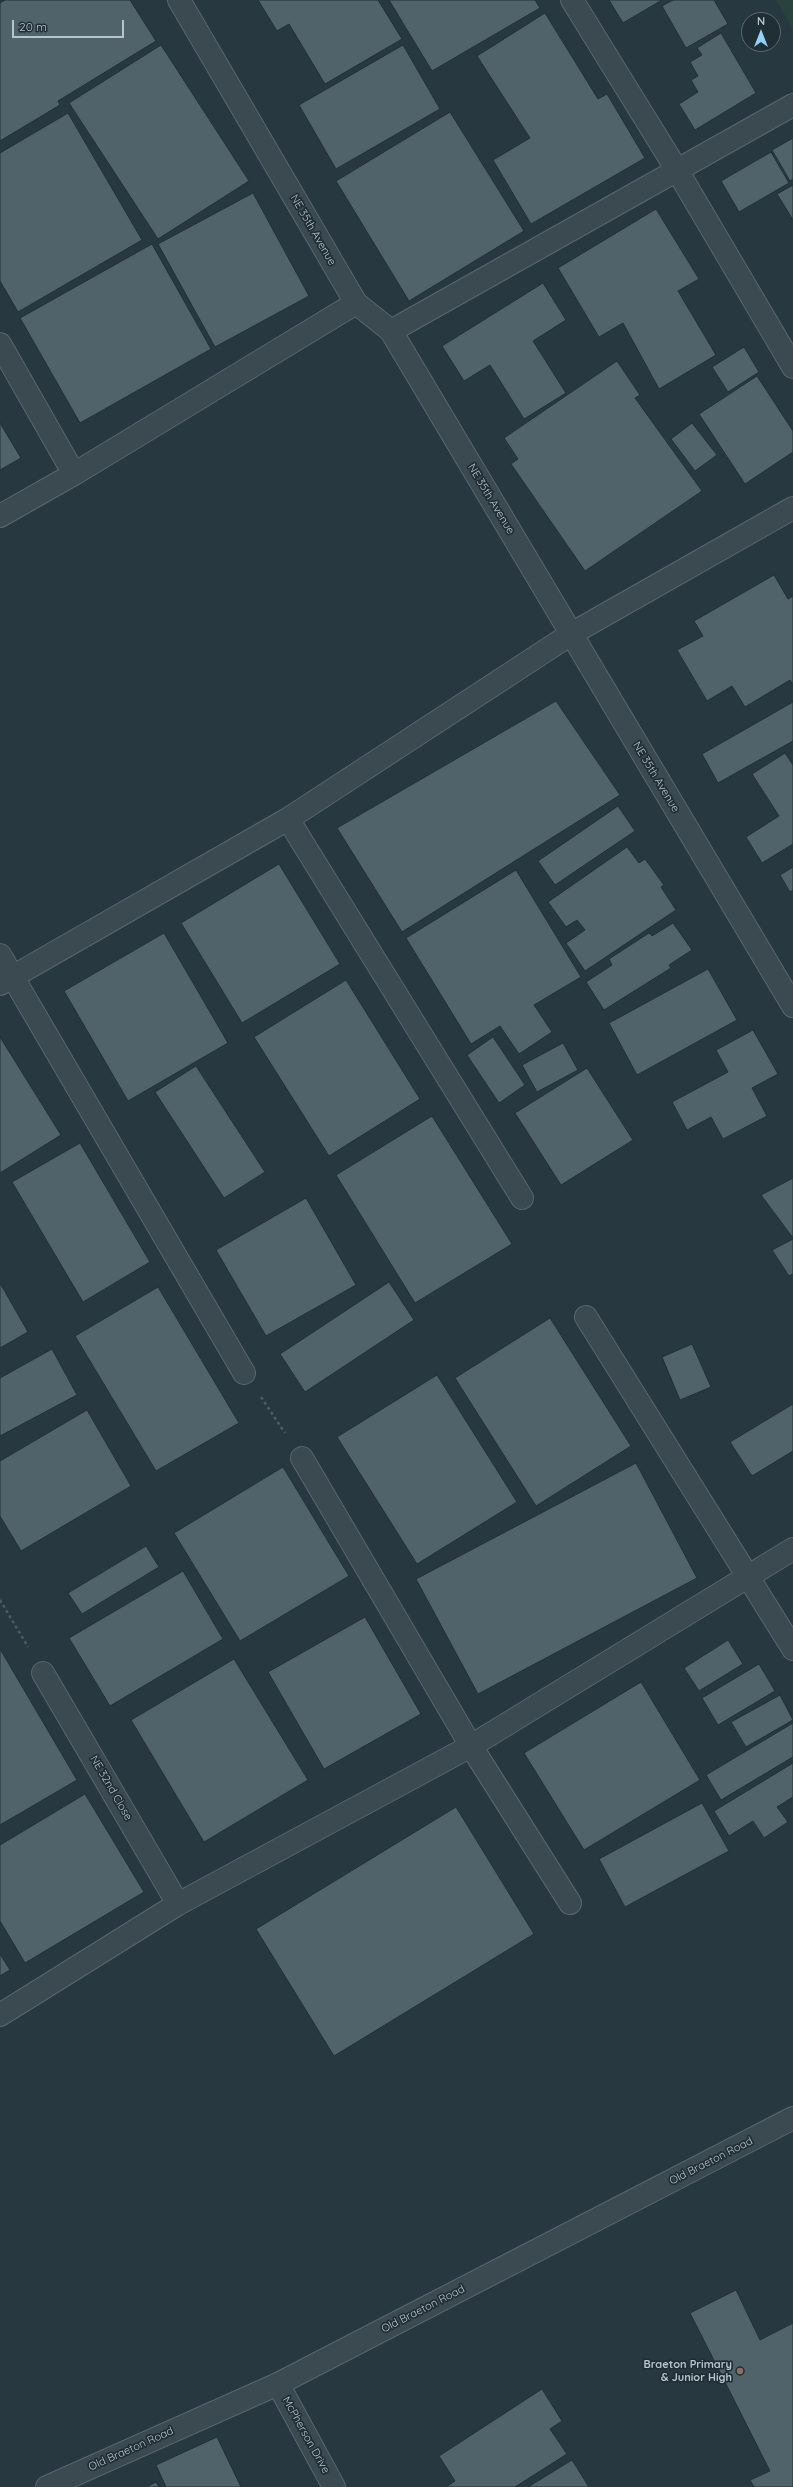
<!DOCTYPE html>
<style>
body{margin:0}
#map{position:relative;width:793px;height:2487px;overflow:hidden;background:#273841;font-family:Quicksand,sans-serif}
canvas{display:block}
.north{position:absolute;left:741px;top:12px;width:40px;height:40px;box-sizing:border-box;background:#202e36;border:1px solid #5d6a72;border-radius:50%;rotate:0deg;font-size:11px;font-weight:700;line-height:16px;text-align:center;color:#b8c4cb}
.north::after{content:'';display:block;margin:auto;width:14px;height:18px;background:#92d2f5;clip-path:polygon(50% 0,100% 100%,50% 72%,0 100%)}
.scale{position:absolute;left:12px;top:20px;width:112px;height:18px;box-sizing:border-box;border:2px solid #b8c4cb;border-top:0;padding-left:5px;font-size:12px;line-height:14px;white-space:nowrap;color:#b8c4cb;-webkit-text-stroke:3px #202e36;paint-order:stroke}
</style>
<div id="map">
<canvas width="793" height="2487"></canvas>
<div class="north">N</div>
<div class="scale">20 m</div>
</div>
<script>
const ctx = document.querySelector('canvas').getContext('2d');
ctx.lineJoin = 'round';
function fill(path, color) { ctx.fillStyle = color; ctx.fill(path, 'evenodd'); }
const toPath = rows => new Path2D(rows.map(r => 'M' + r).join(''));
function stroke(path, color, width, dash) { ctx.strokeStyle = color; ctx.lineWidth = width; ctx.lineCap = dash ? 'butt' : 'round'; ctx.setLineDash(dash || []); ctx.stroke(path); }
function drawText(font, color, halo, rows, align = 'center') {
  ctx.font = font + ' Quicksand,sans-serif'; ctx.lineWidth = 3.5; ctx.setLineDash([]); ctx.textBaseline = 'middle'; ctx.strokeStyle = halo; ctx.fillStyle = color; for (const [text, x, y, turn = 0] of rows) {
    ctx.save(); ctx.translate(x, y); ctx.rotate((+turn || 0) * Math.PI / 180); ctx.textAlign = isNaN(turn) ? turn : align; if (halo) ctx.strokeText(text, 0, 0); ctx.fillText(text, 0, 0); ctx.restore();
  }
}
const green = toPath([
 [776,0,793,0,793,29]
]);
const building = toPath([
 [5,0,130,0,156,41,58,101,60,105,0,141,0,3,5,0],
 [258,0,378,0,402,39,325,84,289,24,277,31,258,0],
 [389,0,535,0,540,8,432,71,389,0],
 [609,0,662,0,623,23,609,0],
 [673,0,714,0,728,24,686,48,662,6,673,0],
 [545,13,598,99,607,94,645,158,531,224,493,160,530,138,477,56,545,13],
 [721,33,756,93,695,130,679,104,698,92,691,80,698,76,690,62,702,55,697,48,721,33],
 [161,45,249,181,158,239,69,103,161,45],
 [403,45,440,109,336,169,299,105,403,45],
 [450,112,524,231,409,301,336,181,450,112],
 [68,113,142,240,18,312,0,281,0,153,68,113],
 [793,138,793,179,790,181,772,150,793,138],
 [771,152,789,183,739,212,721,181,771,152],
 [793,185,793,220,777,194,793,185],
 [253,193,309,296,215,347,158,244,253,193],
 [656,209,699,279,678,291,716,355,659,389,623,323,599,337,558,268,656,209],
 [152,244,211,349,80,423,20,318,152,244],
 [543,283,566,320,533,341,566,393,524,419,490,365,464,381,442,346,543,283],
 [744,347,759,372,728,392,712,367,744,347],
 [617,361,640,395,635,398,702,491,585,571,511,464,518,459,504,438,617,361],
 [757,376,793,431,793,452,745,484,699,414,757,376],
 [0,423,21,458,0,470,0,423],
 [692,423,717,455,695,471,671,439,692,423],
 [774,575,788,599,793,596,793,685,790,680,745,707,732,686,707,701,677,650,703,636,694,621,774,575],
 [556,701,620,795,402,932,337,828,556,701],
 [793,702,793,741,718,783,702,754,793,702],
 [785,753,793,765,793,844,762,863,746,837,779,816,752,774,785,753],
 [618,806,635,831,555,885,538,861,618,806],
 [627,847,639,863,645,859,664,885,661,887,676,910,585,971,566,943,585,930,577,920,566,927,548,902,627,847],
 [279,864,340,964,242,1023,181,923,279,864],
 [793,867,793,890,790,892,780,875,793,867],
 [516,870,581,977,534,1005,552,1032,519,1054,500,1026,471,1044,406,938,516,870],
 [673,923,692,950,669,965,671,968,604,1010,586,982,612,965,609,959,649,933,652,936,673,923],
 [164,933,228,1043,128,1101,64,991,164,933],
 [708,969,737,1020,637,1075,609,1023,708,969],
 [346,980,420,1099,329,1156,254,1037,346,980],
 [753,1030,778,1074,752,1088,767,1116,723,1139,711,1117,687,1130,672,1102,728,1072,716,1050,753,1030],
 [0,1037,61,1135,0,1173,0,1037],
 [493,1037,525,1085,499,1103,467,1055,493,1037],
 [563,1043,578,1070,537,1092,522,1065,563,1043],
 [196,1066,265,1172,224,1198,155,1092,196,1066],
 [587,1068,633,1140,561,1185,515,1113,587,1068],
 [432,1116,512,1244,415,1303,336,1175,432,1116],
 [80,1143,150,1262,83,1302,12,1182,80,1143],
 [793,1178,793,1238,761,1195,793,1178],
 [306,1198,356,1285,266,1336,216,1250,306,1198],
 [793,1239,793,1274,789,1276,772,1250,793,1239],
 [389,1282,414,1320,305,1392,280,1354,389,1282],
 [0,1283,28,1332,0,1348,0,1283],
 [158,1287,239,1423,156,1471,75,1336,158,1287],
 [550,1318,631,1446,536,1506,455,1378,550,1318],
 [692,1344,711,1387,680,1400,662,1357,692,1344],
 [52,1349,77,1395,0,1436,0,1378,52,1349],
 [437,1375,517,1502,417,1564,337,1437,437,1375],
 [793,1404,793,1451,752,1476,730,1442,793,1404],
 [87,1410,131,1486,21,1551,0,1516,0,1461,87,1410],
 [636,1463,697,1578,478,1694,416,1579,636,1463],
 [283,1467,349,1576,240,1641,174,1533,283,1467],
 [146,1546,159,1567,82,1614,68,1593,146,1546],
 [183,1571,223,1639,110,1706,69,1638,183,1571],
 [365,1617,421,1714,324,1769,268,1672,365,1617],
 [728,1640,743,1664,699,1691,684,1668,728,1640],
 [0,1649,77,1780,0,1825,0,1649],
 [234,1659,308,1780,204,1842,131,1720,234,1659],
 [759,1664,775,1691,718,1725,702,1698,759,1664],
 [641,1682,700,1780,584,1850,524,1753,641,1682],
 [780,1695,793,1720,746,1747,731,1722,780,1695],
 [793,1723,793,1757,721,1800,706,1775,793,1723],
 [793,1763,793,1797,777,1807,788,1822,764,1838,753,1821,729,1836,714,1811,793,1763],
 [85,1794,144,1892,25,1963,0,1921,0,1845,85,1794],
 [702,1803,729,1851,625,1907,599,1859,702,1803],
 [456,1807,534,1934,334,2056,256,1929,456,1807],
 [0,1954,10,1970,0,1976,0,1954],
 [736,2290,760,2340,793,2323,793,2487,754,2487,750,2480,770,2471,690,2313,736,2290],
 [542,2389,562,2421,550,2429,567,2454,515,2487,446,2487,455,2481,439,2456,542,2389],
 [217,2437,241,2487,166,2487,156,2465,217,2437],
 [572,2460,589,2487,528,2487,572,2460],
 [156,2482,159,2487,146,2487,156,2482]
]);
const path = toPath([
 [261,1397,285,1433],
 [0,1600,28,1647]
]);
const minor = toPath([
 [179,0,356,303,391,331,793,1006],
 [572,0,677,170,793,367],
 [391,331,793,105],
 [0,344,74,474],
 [0,516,74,474,356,303],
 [288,819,522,1198],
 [0,955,244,1373],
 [0,984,288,819,571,634,793,508],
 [586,1317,793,1649],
 [302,1458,471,1746,570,1903],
 [43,1673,178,1904],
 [0,2015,178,1904,471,1746,793,1549],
 [278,2384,334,2487]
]);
const tertiary = toPath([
 [47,2487,278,2384,793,2118]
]);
const markers = [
 [740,2371,4,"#8d6e63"]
];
const streetNames = [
 ["NE 35th Avenue",313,230,60],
 ["NE 35th Avenue",491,499,59],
 ["NE 35th Avenue",656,777,59],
 ["NE 32nd Close",111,1788,60],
 ["Old Braeton Road",711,2161,-27],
 ["Old Braeton Road",423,2309,-27],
 ["McPherson Drive",306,2435,61],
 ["Old Braeton Road",131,2449,-24]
];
const poiNames = [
 ["Braeton Primary",732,2365],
 ["& Junior High",732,2378]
];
fill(green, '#29423e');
fill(building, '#50636b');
stroke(building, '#223038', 1);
stroke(minor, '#59676e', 24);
stroke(tertiary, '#59676e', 24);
stroke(path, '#495f5c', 2.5, [3, 3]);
stroke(minor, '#3b4950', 22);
stroke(tertiary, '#3b4950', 22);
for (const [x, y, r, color] of markers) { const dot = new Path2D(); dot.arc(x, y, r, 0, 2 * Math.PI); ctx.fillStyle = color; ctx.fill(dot); stroke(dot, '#202e36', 1.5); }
drawText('11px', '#b8c4cb', '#202e36', streetNames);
drawText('bold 11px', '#b8c4cb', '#202e36', poiNames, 'right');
</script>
